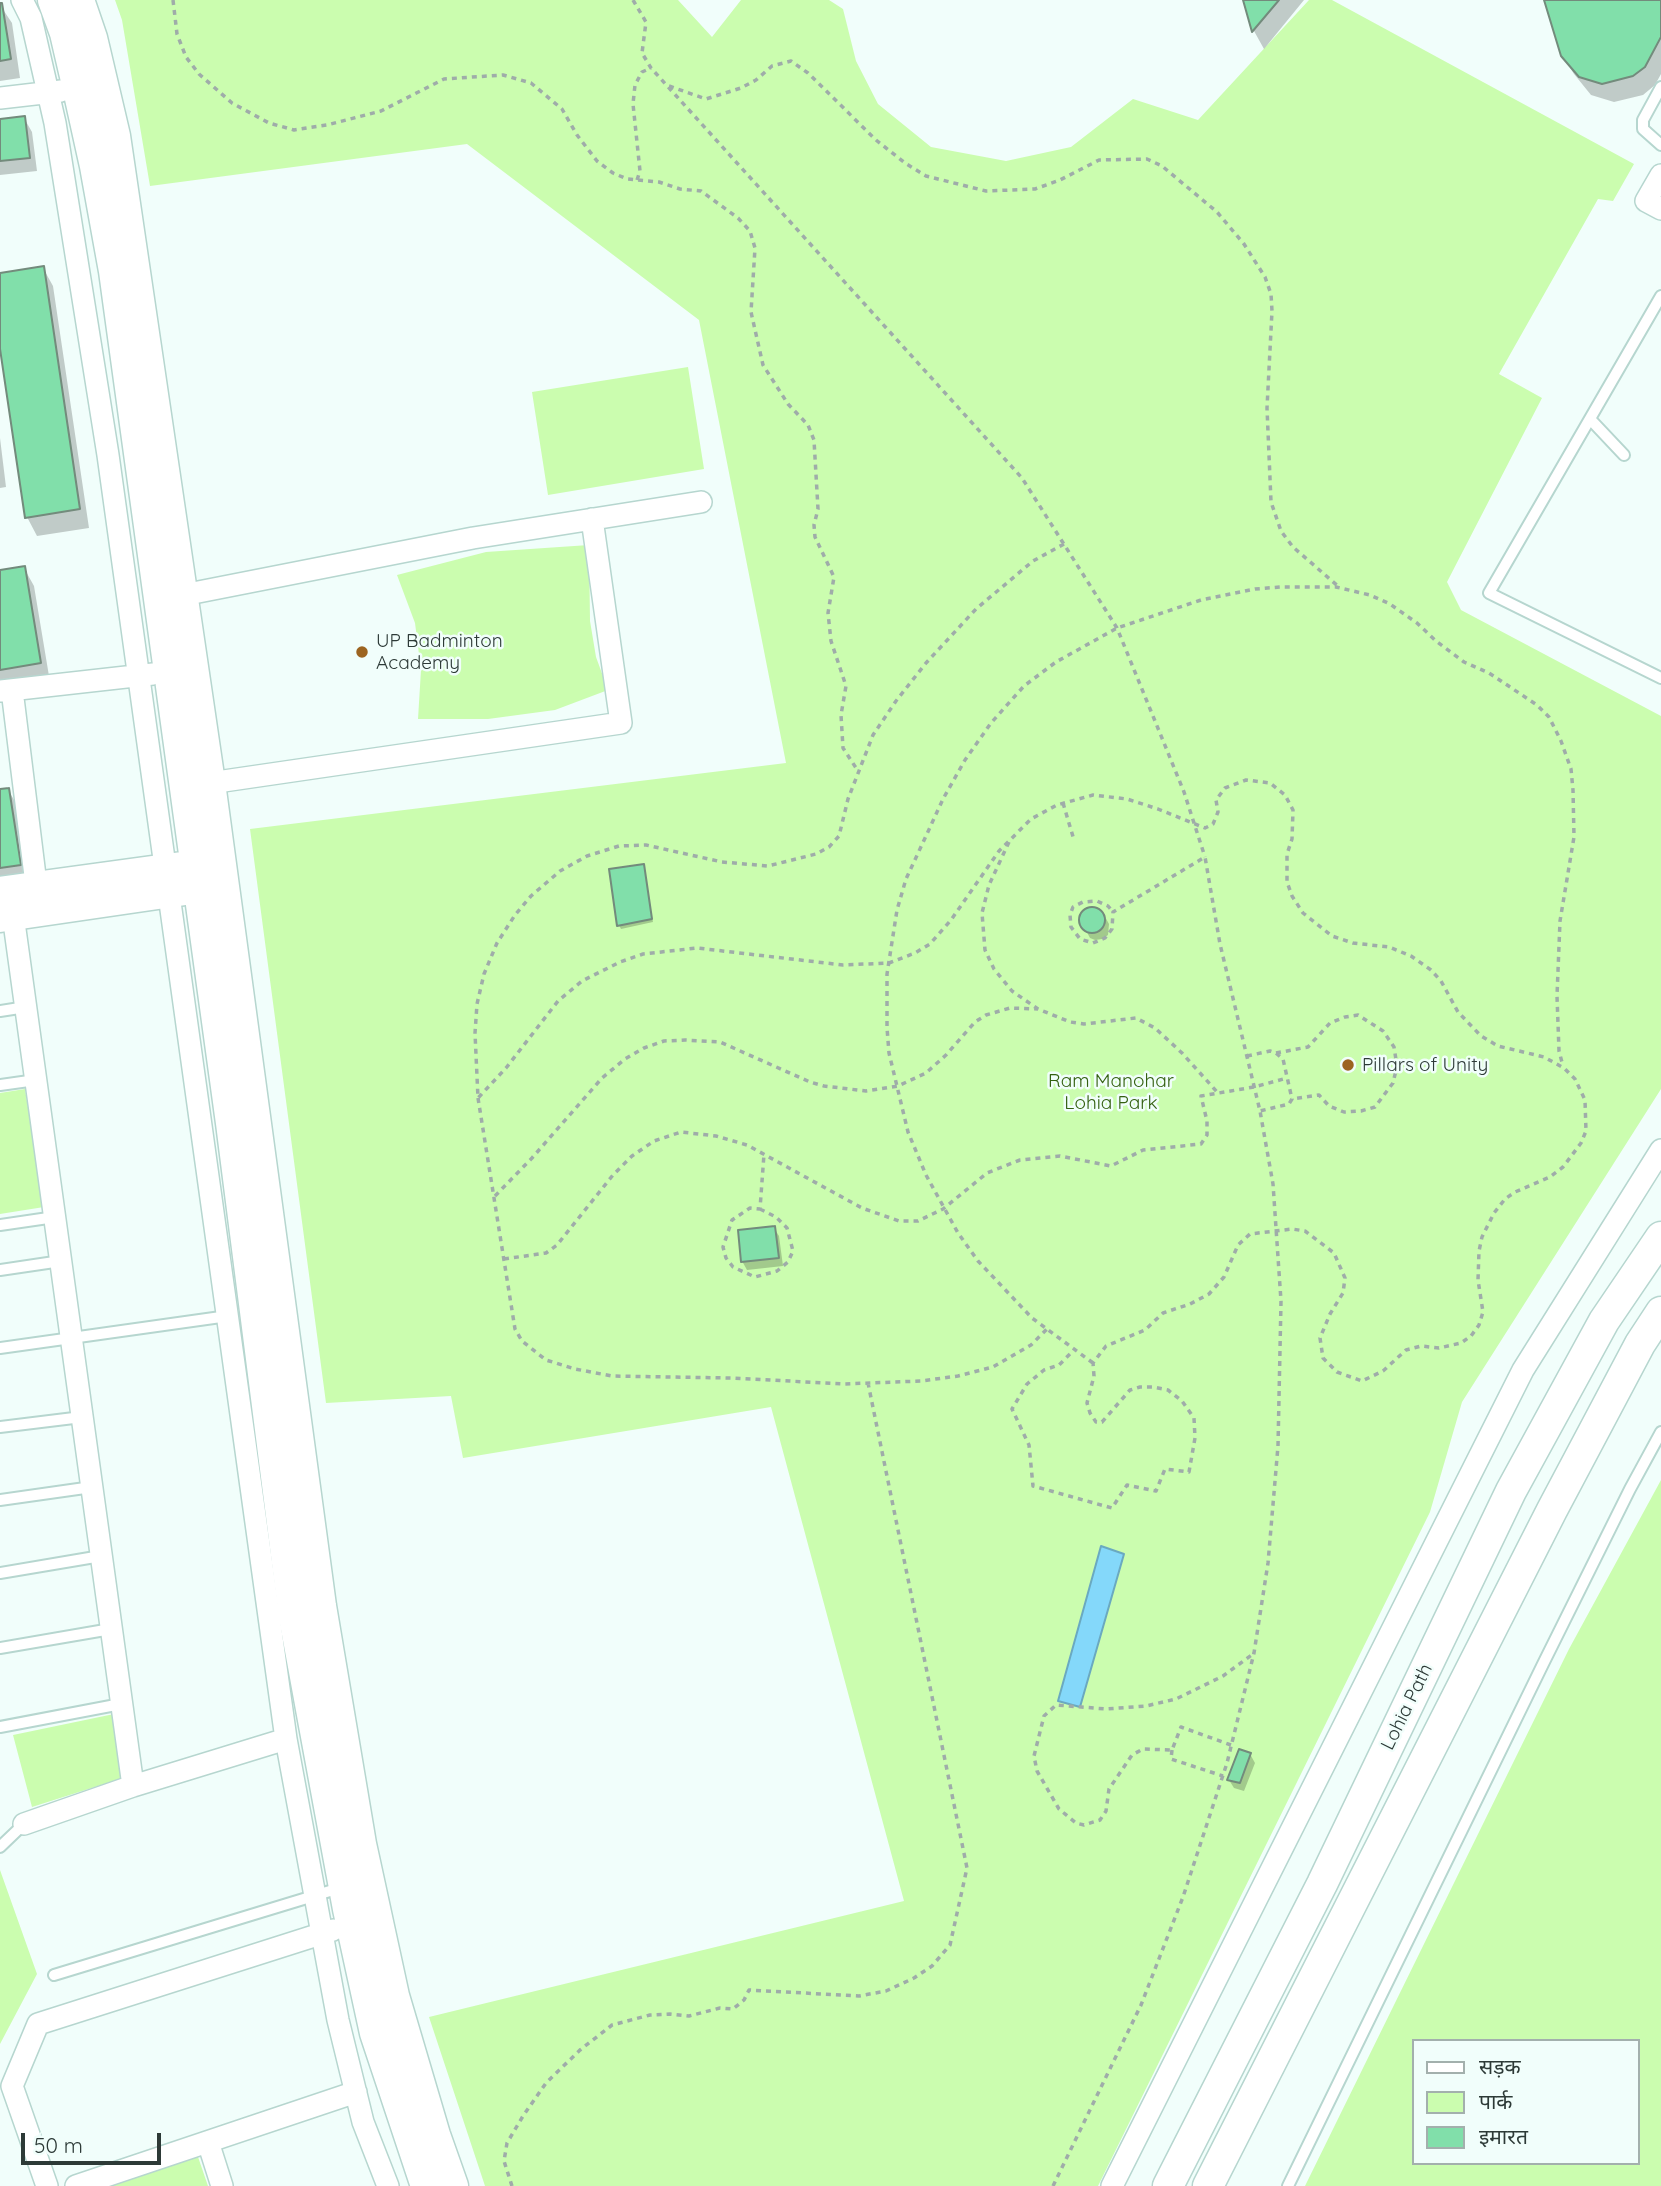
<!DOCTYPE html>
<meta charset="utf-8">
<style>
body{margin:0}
#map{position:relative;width:1661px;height:2186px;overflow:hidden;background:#f1fefb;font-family:Quicksand,"Noto Sans Devanagari",sans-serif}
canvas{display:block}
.legend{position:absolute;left:1412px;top:2039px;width:228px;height:126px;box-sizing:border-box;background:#f1fefb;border:2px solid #a3b0ad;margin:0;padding:9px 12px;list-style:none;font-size:21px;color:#2d3a37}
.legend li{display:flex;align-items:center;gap:14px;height:35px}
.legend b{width:35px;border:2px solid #a3b0ad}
.scale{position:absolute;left:21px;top:2133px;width:140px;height:32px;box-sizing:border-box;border:4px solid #2d3a37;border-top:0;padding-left:9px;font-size:21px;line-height:24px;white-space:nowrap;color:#2d3a37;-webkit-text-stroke:5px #f1fefb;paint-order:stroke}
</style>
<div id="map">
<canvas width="1661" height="2186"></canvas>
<ul class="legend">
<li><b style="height:9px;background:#fff"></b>सड़क</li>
<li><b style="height:19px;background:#cbfdaf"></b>पार्क</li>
<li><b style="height:19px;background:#81dfaa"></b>इमारत</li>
</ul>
<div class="scale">50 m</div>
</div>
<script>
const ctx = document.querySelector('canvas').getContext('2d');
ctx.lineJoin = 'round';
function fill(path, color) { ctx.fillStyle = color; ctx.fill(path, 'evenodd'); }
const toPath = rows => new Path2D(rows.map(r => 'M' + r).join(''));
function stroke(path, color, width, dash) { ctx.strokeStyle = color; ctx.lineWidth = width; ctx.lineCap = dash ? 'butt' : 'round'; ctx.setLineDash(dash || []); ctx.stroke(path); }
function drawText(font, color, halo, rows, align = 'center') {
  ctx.font = font + ' Quicksand,sans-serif'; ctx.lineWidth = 5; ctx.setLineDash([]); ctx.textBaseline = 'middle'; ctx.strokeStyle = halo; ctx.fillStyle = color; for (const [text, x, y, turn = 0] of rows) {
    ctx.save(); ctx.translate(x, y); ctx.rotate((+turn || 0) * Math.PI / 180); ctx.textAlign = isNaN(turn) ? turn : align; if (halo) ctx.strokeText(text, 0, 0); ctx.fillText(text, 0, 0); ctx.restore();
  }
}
const green = toPath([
 [115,0,678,0,712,37,741,0,829,0,843,9,856,61,878,104,931,147,1006,161,1071,147,1133,99,1198,120,1309,0,1332,0,1634,164,1613,201,1598,199,1499,374,1542,398,1447,582,1461,610,1661,716,1661,1089,1462,1402,1430,1512,1098,2186,485,2186,429,2017,904,1901,771,1407,463,1458,451,1396,326,1403,250,829,786,763,699,320,467,144,150,186,122,20],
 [688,367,704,469,548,495,532,392],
 [589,545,590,621,596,657,608,690,555,710,488,719,418,719,421,670,415,623,397,575,486,552],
 [25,1089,44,1207,0,1214,0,1093],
 [1661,1480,1661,2186,1305,2186,1569,1649],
 [1414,2041,1638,2041,1638,2163,1414,2163],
 [114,1714,123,1778,32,1807,13,1735],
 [0,1870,37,1974,0,2044],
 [197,2154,208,2186,107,2186]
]);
const water = toPath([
 [1101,1546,1124,1554,1080,1707,1058,1701,1101,1546]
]);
const shadow = toPath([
 [1245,0,1304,0,1264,49,1254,31],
 [1546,0,1661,0,1661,74,1655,85,1643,95,1614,102,1591,95,1574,74,1562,55],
 [0,5,12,23,20,78,0,81],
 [24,118,32,132,37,171,0,175,0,121],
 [43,268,53,286,89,528,37,536,27,517,0,337,0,274],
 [0,438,6,487,0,488],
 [24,568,34,586,50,682,0,690,0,572],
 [8,790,19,808,30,883,0,888,0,791],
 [643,865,653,922,621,929,619,925],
 [1091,909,1104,915,1109,924,1108,935,1102,939,1095,940,1090,938,1081,921,1083,911],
 [774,1228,779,1236,783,1266,747,1270,742,1261],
 [1250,1754,1255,1763,1244,1791,1234,1788,1229,1780]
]);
const building = toPath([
 [1243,0,1279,0,1252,32,1243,0],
 [1544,0,1661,0,1661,37,1645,67,1633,76,1602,84,1579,77,1561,56,1544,0],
 [0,3,2,3,11,59,0,61,0,3],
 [25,116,30,158,0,161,0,119,25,116],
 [44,266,80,509,25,518,0,349,0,273,44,266],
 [25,566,41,663,0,670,0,570,25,566],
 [9,788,21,865,0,868,0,789,9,788],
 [644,864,652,919,617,926,609,869,644,864],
 '1079 920a13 13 0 1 1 26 0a13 13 0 1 1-26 0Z',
 [775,1226,779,1258,741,1262,738,1230,775,1226],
 [1239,1749,1251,1753,1240,1783,1227,1780,1239,1749]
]);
const path = toPath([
 [173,0,177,34,186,57,199,74,232,103,269,123,294,130,327,125,381,111,444,79,503,75,531,83,562,109,577,135,597,161,613,173,627,179,659,182,680,189,701,191,738,218,750,231,755,248,751,312,763,365,788,404,808,425,814,440,818,509,814,525,815,537,834,577,828,613,831,641,846,686,841,715,843,748,858,771],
 [633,0,646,22,642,53,651,68,1022,478,1117,628,1184,792,1205,857],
 [669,86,706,99,741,88,756,80,772,66,791,61,808,73,876,140,905,163,926,176,986,191,1035,189,1060,180,1099,160,1147,159,1162,166,1217,212,1244,244,1265,277,1271,294,1272,311,1267,408,1271,502,1281,531,1293,547,1339,587],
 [637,180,640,171,633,104,635,85,642,72,651,68],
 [1064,544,1033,561,976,609,926,663,896,701,873,735,848,799,839,836,829,847,816,854,768,866,722,862,646,845,619,846,587,856,560,871,531,896,515,915,497,943,484,974,477,1004,475,1033,478,1098,506,1068,558,1001,582,981,620,962,643,954,697,948,843,965,889,963,915,953,930,944,951,920,999,851,1031,819,1057,805,1093,795,1127,799,1158,809,1205,828,1213,824,1218,812,1216,800,1225,788,1246,780,1270,783,1285,795,1293,810,1292,839,1287,854,1287,882,1292,896,1303,913,1332,936,1353,943,1389,947,1411,956,1431,970,1441,981,1458,1012,1481,1036,1498,1046,1544,1057,1564,1068,1575,1079,1585,1100,1586,1131,1581,1143,1563,1167,1550,1177,1515,1192,1505,1199,1494,1213,1482,1237,1479,1251,1478,1280,1483,1312,1479,1325,1471,1336,1461,1343,1439,1348,1421,1346,1406,1350,1383,1371,1362,1381,1337,1372,1323,1358,1320,1338,1330,1314,1343,1293,1345,1278,1334,1253,1305,1231,1292,1229,1250,1234,1238,1245,1224,1277,1209,1294,1190,1304,1163,1313,1145,1330,1106,1346,1093,1363,1094,1376,1087,1403,1090,1413,1096,1422,1102,1422,1130,1390,1140,1387,1153,1387,1168,1390,1182,1401,1194,1418,1195,1438,1189,1472,1165,1469,1156,1491,1127,1485,1112,1508,1033,1486,1029,1445,1012,1409,1027,1384,1044,1370,1059,1365,1074,1350],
 [1063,803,1074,840],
 [1009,842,989,885,982,913,985,950,994,969,1012,991,1038,1009,1070,1022,1084,1024,1136,1018,1155,1028,1182,1053,1218,1093],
 [1276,1053,1308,1047,1330,1023,1345,1017,1358,1015,1383,1031,1394,1047,1397,1066,1393,1083,1375,1107,1361,1111,1344,1112,1329,1106,1319,1095,1292,1099],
 [1247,1056,1270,1051,1276,1053,1283,1059,1292,1099,1289,1104,1260,1111],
 [478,1098,515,1329,522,1341,546,1360,575,1369,612,1376,733,1378,844,1384,921,1381,958,1376,993,1367,1031,1345,1047,1329],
 [495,1196,532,1158,602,1078,625,1059,644,1048,664,1041,685,1040,720,1042,810,1082,824,1086,866,1091,898,1086,926,1073,946,1055,975,1022,986,1015,1010,1008,1038,1009],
 [760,1209,776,1217,787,1228,793,1251,788,1262,777,1271,755,1277,733,1267,726,1258,723,1247,732,1220,750,1208,760,1209,764,1154],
 [504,1259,546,1253,557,1245,613,1175,632,1156,654,1141,681,1132,716,1136,747,1145,862,1208,899,1221,918,1221,943,1209,987,1173,1020,1160,1060,1156,1111,1166,1143,1150,1201,1144,1207,1135,1207,1121,1201,1096,1254,1087,1287,1078],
 [1093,1363,1032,1318,978,1261,958,1233,926,1175,908,1132,889,1053,887,1028,887,974,897,910,906,879,926,836,943,799,965,760,991,723,1024,686,1056,662,1117,628,1201,600,1255,589,1281,587,1336,587,1370,595,1390,604,1417,623,1436,641,1464,662,1489,673,1537,705,1549,717,1561,741,1571,769,1573,790,1574,837,1560,921,1557,996,1559,1051,1563,1066],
 [1231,1745,1181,1727,1172,1750,1143,1749,1132,1755,1109,1789,1106,1811,1100,1820,1084,1825,1076,1823,1059,1809,1037,1771,1034,1756,1044,1716,1056,1705,1106,1709,1146,1706,1176,1699,1223,1676,1253,1654],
 [1172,1750,1171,1759,1223,1776],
 [512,2186,504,2161,507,2143,523,2116,546,2083,580,2050,612,2025,650,2015,670,2014,689,2016,720,2008,733,2009,744,2000,749,1990,859,1996,886,1991,914,1978,932,1966,950,1945,967,1868,868,1383],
 [1053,2186,1141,2005,1183,1897,1227,1763,1254,1653,1268,1563,1278,1446,1281,1301,1273,1184,1260,1111,1220,944,1205,857,1113,912,1112,929,1105,938,1093,943,1080,939,1071,927,1070,915,1073,907,1083,902,1097,901,1108,906,1113,912]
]);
const lane = toPath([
 [1661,87,1643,120,1643,129,1661,145],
 [1661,296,1489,593,1661,678],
 [1590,419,1624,455],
 [0,1011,26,1007],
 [0,1085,36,1080],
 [0,1225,55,1217],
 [0,1270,61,1261],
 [0,1348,228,1316],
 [0,1427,82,1417],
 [0,1500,92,1487],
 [0,1573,101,1556],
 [0,1648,111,1629],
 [0,1727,121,1704],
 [0,1847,24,1824],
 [54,1975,343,1887],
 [1288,2186,1543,1664,1630,1489,1661,1432]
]);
const street = toPath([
 [22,0,31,18,55,123,108,455,286,1739,338,2020,363,2122,388,2186],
 [0,98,61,91],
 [1661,175,1646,201,1661,209],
 [183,595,473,538,701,502],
 [12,690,38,900],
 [1,691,153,674],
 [210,783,621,723,592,519],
 [13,915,133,1786],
 [24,1824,133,1786,286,1739],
 [208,2142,222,2186],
 [47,2186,12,2086,38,2024,333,1930],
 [76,2186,356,2092],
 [1112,2186,1523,1370,1661,1150]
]);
const secondary = toPath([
 [53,0,65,33,78,89,95,166,114,271,231,1123,294,1617,348,1909,375,2033,426,2186],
 [79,0,92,38,115,136,210,783,321,1606,361,1844,394,1996,435,2135,453,2186],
 [0,892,196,865,215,870],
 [0,917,199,888,214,878],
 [1168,2186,1322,1884,1511,1491,1604,1321,1661,1237],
 [1208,2186,1552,1510,1640,1344,1661,1312]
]);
const markers = [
 [362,652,7,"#9c6420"],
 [1348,1065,7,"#9c6420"]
];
const poiNames = [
 ["UP Badminton",376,641],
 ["Academy",376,663],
 ["Pillars of Unity",1362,1065]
];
const parkNames = [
 ["Ram Manohar",1111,1081],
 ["Lohia Park",1111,1103]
];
const streetNames = [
 ["Lohia Path",1407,1707,-64]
];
fill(green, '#cbfdaf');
fill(water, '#84d8fa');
stroke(water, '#6aa9c0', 2);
fill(shadow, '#0003');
fill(building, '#81dfaa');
stroke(building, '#738b7c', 2);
stroke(lane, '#b6d6cf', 14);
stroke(street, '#b6d6cf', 24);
stroke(secondary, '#b6d6cf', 33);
stroke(path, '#9faca9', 3.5, [5, 5]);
stroke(lane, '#fff', 10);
stroke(street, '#fff', 21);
stroke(secondary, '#fff', 30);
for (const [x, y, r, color] of markers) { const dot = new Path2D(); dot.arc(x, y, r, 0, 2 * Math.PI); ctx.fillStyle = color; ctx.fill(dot); stroke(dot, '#f1fefb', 2.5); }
drawText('19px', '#2d3a37', '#f1fefb', poiNames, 'left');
drawText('19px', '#346110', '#f1fefb', parkNames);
drawText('19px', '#2d3a37', '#f1fefb', streetNames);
</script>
